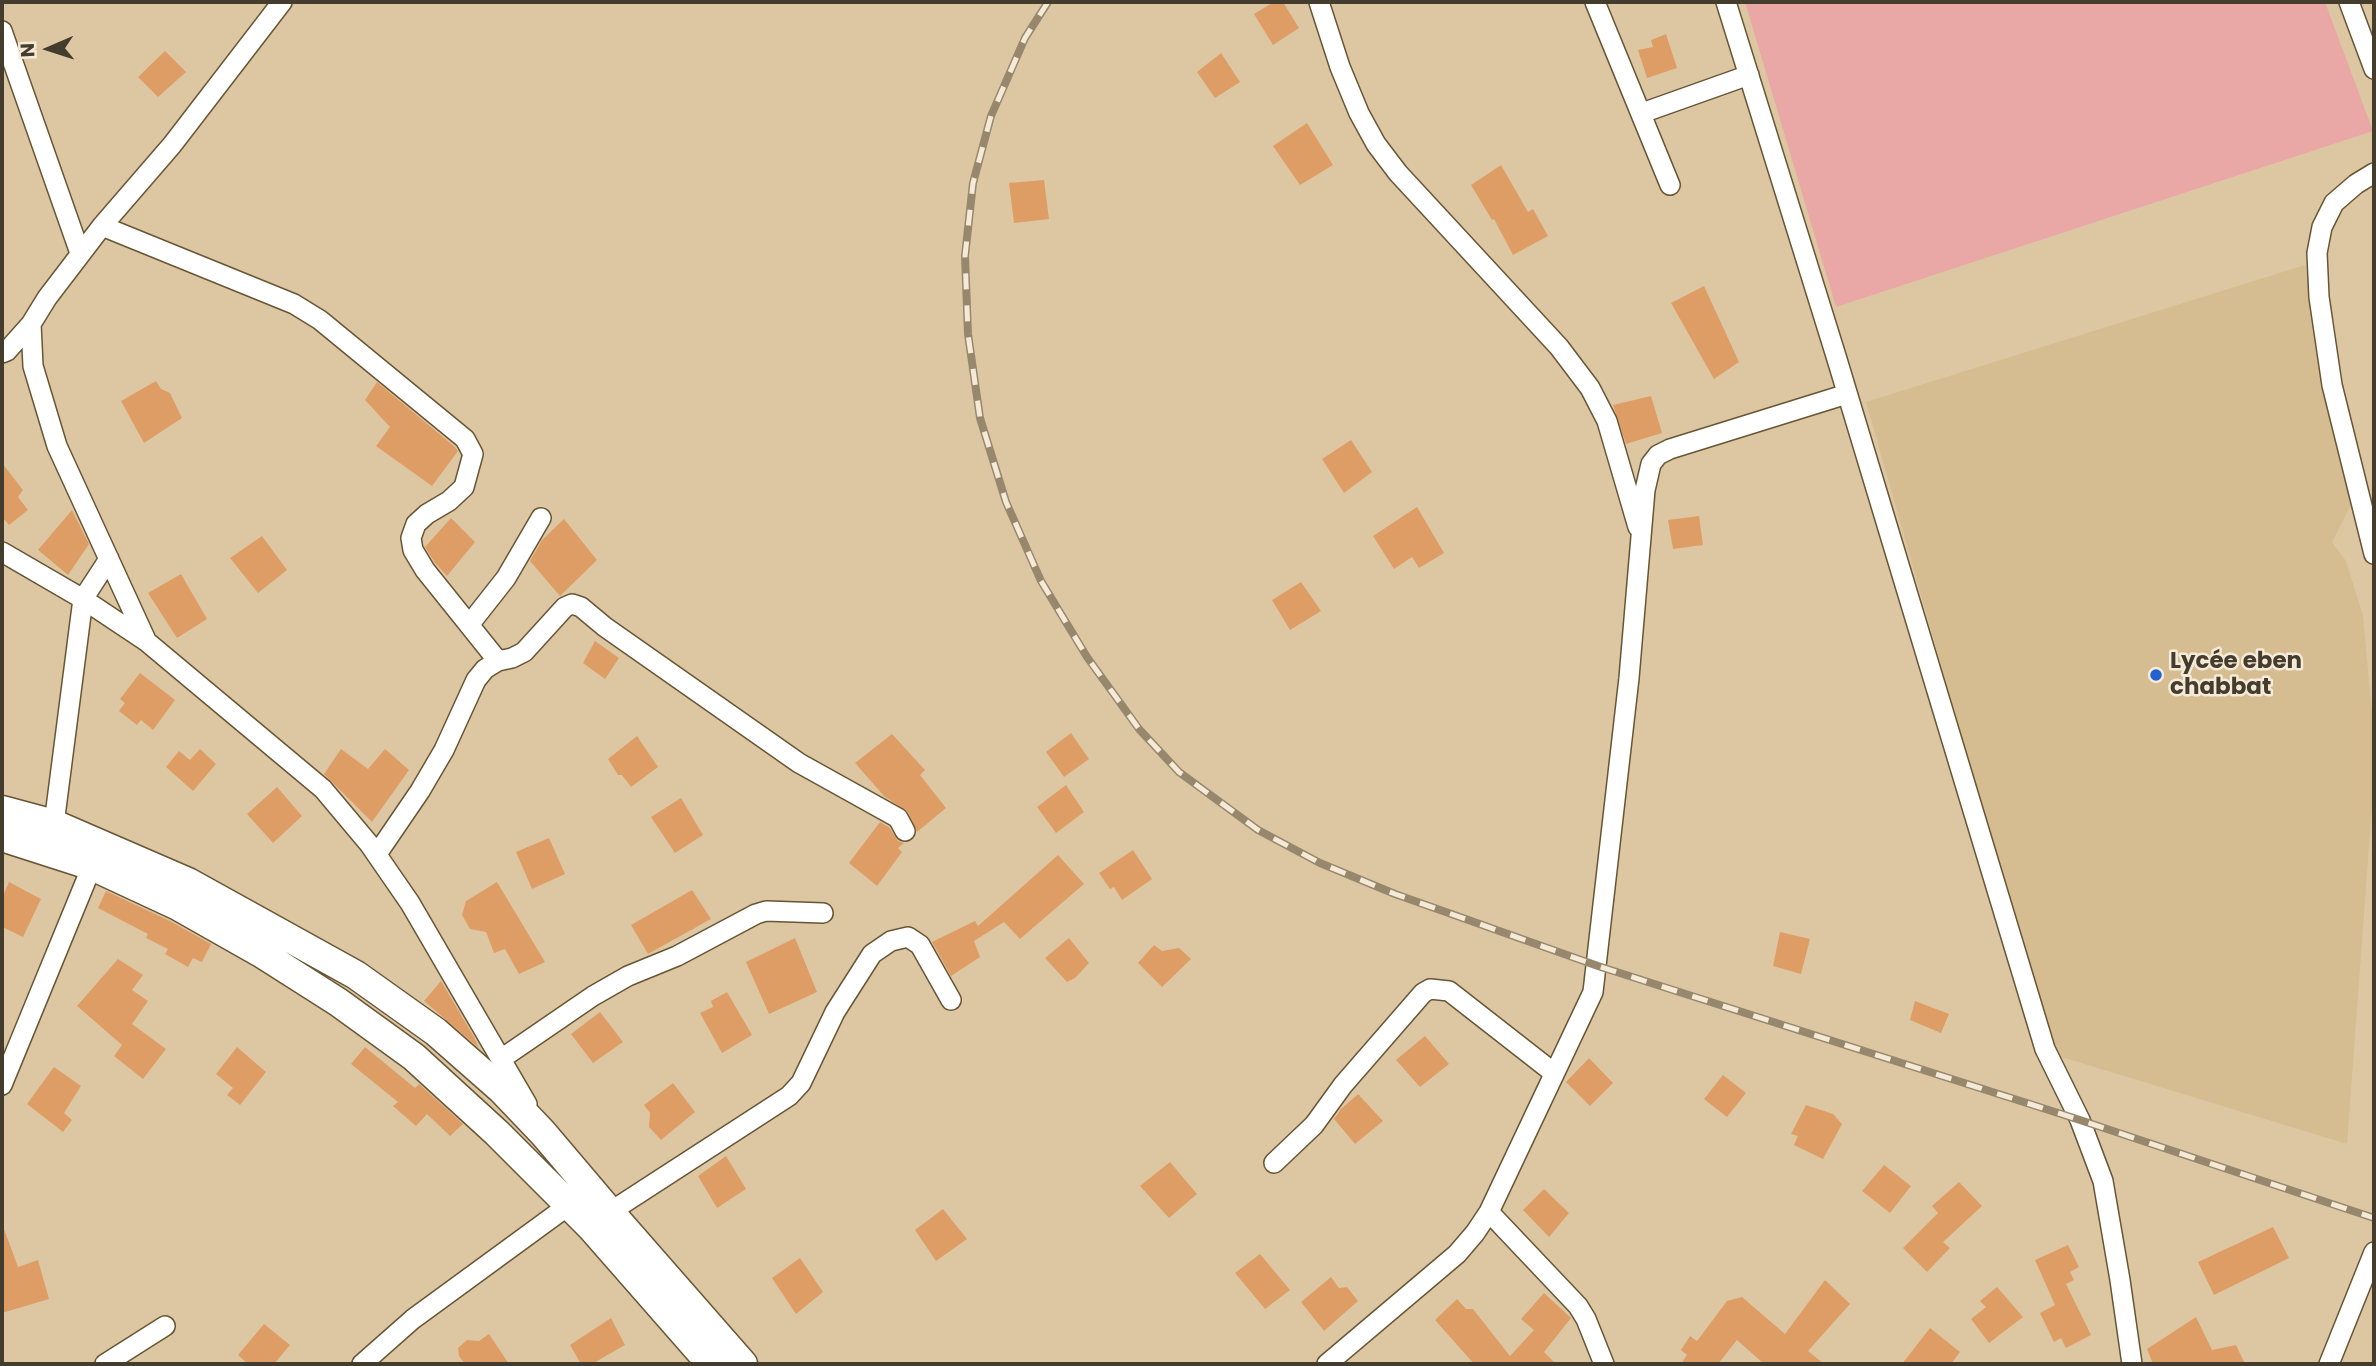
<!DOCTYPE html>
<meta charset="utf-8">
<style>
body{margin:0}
#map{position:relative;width:2376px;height:1366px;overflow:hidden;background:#ddc7a3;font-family:Poppins,sans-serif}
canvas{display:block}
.frame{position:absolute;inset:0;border:4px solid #443c2d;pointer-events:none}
.north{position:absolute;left:14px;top:14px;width:70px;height:70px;-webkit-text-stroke:5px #f5ead7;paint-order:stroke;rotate:267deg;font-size:19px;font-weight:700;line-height:28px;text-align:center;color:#443c2d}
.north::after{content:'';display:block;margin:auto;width:24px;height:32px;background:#443c2d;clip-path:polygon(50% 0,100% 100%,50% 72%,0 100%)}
</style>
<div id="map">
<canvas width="2376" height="1366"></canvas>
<div class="frame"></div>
<div class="north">N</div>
</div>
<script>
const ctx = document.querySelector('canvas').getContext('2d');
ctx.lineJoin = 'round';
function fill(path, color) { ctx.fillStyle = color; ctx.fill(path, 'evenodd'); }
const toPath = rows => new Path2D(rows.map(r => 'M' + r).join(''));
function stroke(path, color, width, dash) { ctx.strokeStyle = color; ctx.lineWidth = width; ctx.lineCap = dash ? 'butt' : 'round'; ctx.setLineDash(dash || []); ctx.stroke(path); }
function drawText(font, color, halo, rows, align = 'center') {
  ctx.font = font + ' Poppins,sans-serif'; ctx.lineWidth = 5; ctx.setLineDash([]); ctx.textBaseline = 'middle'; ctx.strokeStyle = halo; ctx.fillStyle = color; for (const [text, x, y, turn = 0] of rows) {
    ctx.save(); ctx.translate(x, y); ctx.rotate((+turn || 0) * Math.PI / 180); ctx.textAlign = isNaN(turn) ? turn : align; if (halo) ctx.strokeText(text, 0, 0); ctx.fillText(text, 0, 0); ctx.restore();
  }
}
const built = toPath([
 [2305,265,2363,481,2332,542,2346,561,2363,616,2374,735,2374,779,2347,1144,2052,1054,1866,402]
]);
const green = toPath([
 [1745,2,2325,2,2373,131,1836,307]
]);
const building = toPath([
 [1274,2,1283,2,1299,28,1273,45,1254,14],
 [1666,34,1677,68,1647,78,1638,50,1653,47,1651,40],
 [165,51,186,72,158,97,138,77],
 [1221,53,1240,82,1215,98,1197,72],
 [1307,123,1333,165,1300,185,1273,146],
 [1501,165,1528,212,1533,209,1548,236,1513,255,1494,219,1492,220,1471,185],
 [1044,180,1049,219,1014,223,1009,183],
 [1704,286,1739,362,1714,379,1671,303],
 [156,381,161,389,170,393,182,418,144,443,121,401],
 [377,382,455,447,458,451,432,486,376,446,390,427,365,400],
 [1651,396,1662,433,1626,444,1613,405],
 [1351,440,1372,472,1344,493,1322,459],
 [2,463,23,490,18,497,28,510,9,525,3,518,2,519],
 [1417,507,1444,553,1419,568,1412,557,1394,569,1373,536],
 [72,510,89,544,68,575,38,550],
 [1699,516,1703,545,1673,549,1668,520],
 [451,518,475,542,447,576,435,563,425,547],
 [564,519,597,560,560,596,530,561,542,540],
 [262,536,287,570,258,593,230,558],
 [181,574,207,619,177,638,148,593],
 [1301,582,1321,611,1290,630,1272,600],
 [595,641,619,658,605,679,583,663],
 [140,673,175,700,153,730,141,720,137,725,119,711,125,703,120,699],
 [1071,733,1089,759,1064,777,1046,752],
 [892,734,925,770,920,775,946,808,917,832,908,812,884,796,855,763],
 [637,736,658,767,631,787,622,775,618,775,608,759],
 [200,749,216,764,193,791,166,767,179,751,190,760],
 [341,749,368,769,385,749,409,770,372,822,324,774],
 [1066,785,1084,812,1056,833,1037,807],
 [277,787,302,816,273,843,247,814],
 [681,798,703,835,675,853,651,817],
 [880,822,889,827,898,841,904,843,898,848,902,852,877,886,849,863],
 [549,838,565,874,532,889,516,852],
 [1133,850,1152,879,1122,900,1114,887,1110,889,1099,873],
 [1058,855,1084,884,1020,939,1004,922,974,941,980,957,951,976,932,942,975,921,978,926],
 [9,882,41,899,23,937,2,927,2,898],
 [497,882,545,962,519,974,505,949,494,953,486,932,470,929,462,915,466,901],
 [692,890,711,919,648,954,631,925],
 [106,891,170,921,211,944,202,962,193,958,188,967,165,954,168,949,146,938,148,934,98,908],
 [1780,932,1810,939,1801,974,1773,966],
 [795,938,817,992,769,1014,746,962],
 [1069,938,1089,963,1075,978,1067,982,1045,958],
 [1154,945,1162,951,1179,948,1191,959,1162,987,1138,963],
 [118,959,143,975,132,990,148,1001,132,1024,166,1049,143,1079,114,1056,122,1045,77,1006],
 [441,981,474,1037,479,1048,424,1001],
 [727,992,752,1035,722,1053,700,1013,713,1007,711,1001],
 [1915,1001,1949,1014,1941,1033,1910,1020],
 [600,1012,623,1042,593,1063,571,1034],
 [1425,1036,1449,1064,1420,1087,1396,1060],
 [237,1047,266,1072,240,1105,227,1095,233,1088,216,1074],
 [365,1047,415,1088,419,1084,463,1124,450,1136,427,1114,416,1126,393,1106,398,1102,351,1064],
 [1589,1058,1613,1083,1590,1106,1566,1082],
 [54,1067,81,1086,64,1113,72,1120,63,1132,27,1104],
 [1723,1075,1746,1093,1727,1117,1704,1099],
 [673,1083,695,1112,661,1140,649,1127,650,1113,644,1105],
 [1358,1094,1383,1121,1355,1144,1334,1119,1341,1109],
 [1806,1105,1833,1114,1842,1124,1823,1159,1794,1145,1798,1136,1791,1134],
 [726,1156,746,1189,717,1208,698,1176],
 [1170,1162,1197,1194,1169,1218,1140,1186],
 [1884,1165,1911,1186,1890,1213,1862,1191],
 [1959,1182,1982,1206,1943,1242,1950,1248,1927,1272,1903,1248,1938,1213,1932,1206],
 [1544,1189,1569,1213,1549,1237,1523,1210],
 [943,1209,967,1239,936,1261,915,1230],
 [2273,1227,2289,1258,2214,1295,2198,1262],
 [2,1229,4,1229,18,1267,38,1260,49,1299,2,1313],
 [2068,1245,2079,1267,2070,1272,2074,1280,2066,1284,2091,1335,2066,1348,2061,1338,2054,1342,2040,1313,2055,1305,2035,1260],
 [1260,1254,1290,1290,1265,1309,1235,1273],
 [800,1258,823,1292,796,1314,772,1278],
 [1331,1277,1339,1288,1347,1287,1358,1301,1324,1331,1301,1302],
 [1825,1280,1850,1304,1808,1351,1824,1364,1764,1364,1737,1340,1718,1364,1681,1364,1687,1355,1681,1350,1690,1336,1697,1341,1727,1301,1742,1297,1785,1334],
 [1997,1287,2023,1317,1989,1343,1971,1319,1986,1307,1980,1301],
 [1544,1293,1571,1318,1544,1352,1556,1364,1474,1364,1435,1320,1457,1299,1466,1309,1473,1309,1510,1356,1534,1330,1521,1319],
 [2196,1317,2212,1350,2236,1345,2245,1364,2153,1364,2147,1349],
 [611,1318,625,1345,592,1364,581,1364,570,1345],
 [264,1324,290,1345,274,1364,248,1364,238,1355],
 [1930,1328,1960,1352,1951,1364,1902,1364],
 [489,1334,509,1364,465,1364,459,1356,458,1348,467,1340,479,1341]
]);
const minor = toPath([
 [1319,2,1340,67,1359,113,1376,144,1398,173,1559,347,1590,388,1607,421,1638,527],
 [1595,2,1670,185],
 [1726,2,1836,356,2045,1049,2080,1120,2103,1181,2120,1280,2132,1364],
 [2349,2,2374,69],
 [2,31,80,253],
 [1642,113,1749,75],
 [2374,173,2356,184,2334,203,2322,227,2317,253,2319,297,2332,385,2374,554],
 [102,226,294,304,320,320,465,439,473,454,464,487,449,501,427,514,416,524,411,538,413,550,425,570,498,661],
 [31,324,33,366,57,446,146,640],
 [2,353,7,351,31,324,47,298,102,226,172,145,282,2],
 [2,552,83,599,146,641,323,789,370,845,410,903,527,1104],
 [469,625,506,578,541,518],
 [50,834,54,824,83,599,109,559],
 [377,854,420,791,444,750,476,680,485,669,498,661,512,658,524,652,565,607,572,604,581,607,605,627,799,763,898,818,905,831],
 [501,1059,593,996,628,976,677,956,756,914,766,911,823,913],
 [2,1085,92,866],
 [1274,1163,1314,1125,1343,1085,1423,993,1430,989,1449,991,1554,1073],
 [610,1212,789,1096,801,1083,835,1012,872,954,891,941,908,937,920,945,951,1000],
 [1489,1212,1578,1306,1586,1319,1604,1364],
 [105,1364,165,1326],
 [362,1364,413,1319,569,1205],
 [1327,1364,1457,1254,1475,1233,1489,1212,1593,992,1629,678,1645,490,1651,464,1658,455,1670,449,1847,394],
 [2329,1364,2374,1252]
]);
const secondary = toPath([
 [2,810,54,824,188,882,356,975,436,1032,502,1090,543,1133,610,1212,743,1364],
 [2,837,92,866,178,906,261,953,338,1002,414,1057,497,1133,591,1227,711,1364]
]);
const rail = toPath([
 [1048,2,1025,38,991,116,973,183,965,256,968,334,980,418,1006,502,1041,581,1087,657,1139,729,1179,772,1258,830,1320,863,1395,894,1598,966,2080,1120,2374,1218]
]);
const markers = [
 [2156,675,7,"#2363cf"]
];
const poiNames = [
 ["Lycée eben",2170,662],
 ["chabbat",2170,688]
];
fill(built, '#d5bc91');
fill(green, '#e9a7a6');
fill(building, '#df9d66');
stroke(minor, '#685534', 22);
stroke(secondary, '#685534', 31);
stroke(minor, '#fff', 19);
stroke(secondary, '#fff', 28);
stroke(rail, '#97886d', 8);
stroke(rail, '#f5ead7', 5, [16]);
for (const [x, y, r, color] of markers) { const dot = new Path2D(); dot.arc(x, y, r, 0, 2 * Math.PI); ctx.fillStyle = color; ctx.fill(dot); stroke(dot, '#f5ead7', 2.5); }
drawText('bold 23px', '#443c2d', '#f5ead7', poiNames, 'left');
</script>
